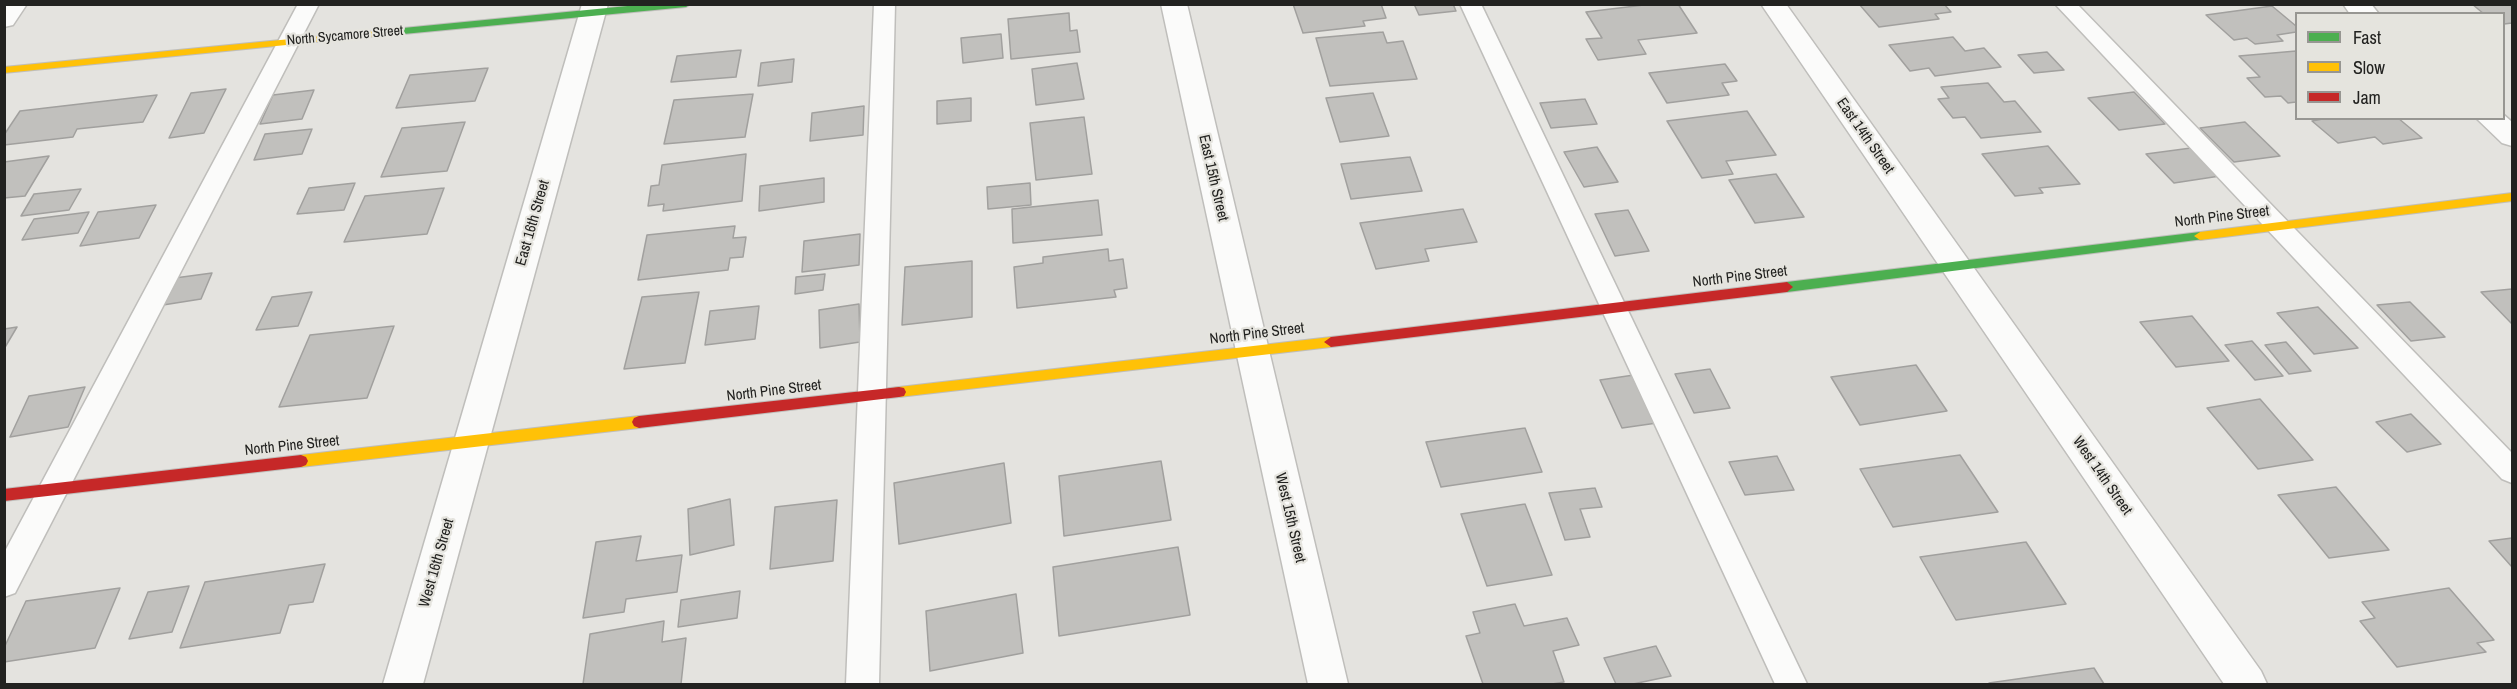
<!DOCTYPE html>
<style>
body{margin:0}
#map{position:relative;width:2517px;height:689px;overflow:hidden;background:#e4e3df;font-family:"Archivo Narrow",sans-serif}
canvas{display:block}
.frame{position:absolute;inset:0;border:6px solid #222220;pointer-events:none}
.legend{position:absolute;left:2295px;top:12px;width:210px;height:108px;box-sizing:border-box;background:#e5e4de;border:2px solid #979692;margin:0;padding:8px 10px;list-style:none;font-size:18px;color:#222220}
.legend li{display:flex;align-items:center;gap:12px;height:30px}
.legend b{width:30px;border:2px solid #979692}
</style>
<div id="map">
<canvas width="2517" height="689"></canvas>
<div class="frame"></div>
<ul class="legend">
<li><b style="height:8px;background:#4caf50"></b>Fast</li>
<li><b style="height:8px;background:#ffc107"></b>Slow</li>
<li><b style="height:8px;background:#c62828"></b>Jam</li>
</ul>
</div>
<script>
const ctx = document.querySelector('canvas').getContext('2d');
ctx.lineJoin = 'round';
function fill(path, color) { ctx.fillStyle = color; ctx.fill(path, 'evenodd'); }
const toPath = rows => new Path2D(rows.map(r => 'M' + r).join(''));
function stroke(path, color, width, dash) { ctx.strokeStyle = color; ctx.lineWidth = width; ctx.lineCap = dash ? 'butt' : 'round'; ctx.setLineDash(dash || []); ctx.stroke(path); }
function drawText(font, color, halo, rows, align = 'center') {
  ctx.font = font + ' "Archivo Narrow",sans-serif'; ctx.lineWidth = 4.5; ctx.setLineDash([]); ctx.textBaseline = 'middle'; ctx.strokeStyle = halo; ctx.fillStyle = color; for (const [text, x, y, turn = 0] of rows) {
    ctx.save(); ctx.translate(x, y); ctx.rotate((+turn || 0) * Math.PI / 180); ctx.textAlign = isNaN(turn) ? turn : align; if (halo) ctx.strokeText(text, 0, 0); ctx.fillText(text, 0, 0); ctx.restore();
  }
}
const building = toPath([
 [1293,4,1381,4,1386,18,1363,21,1365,26,1303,33,1293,4],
 [1414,4,1453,4,1456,11,1419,15,1414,4],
 [1652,4,1678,4,1697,33,1638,40,1646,54,1598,60,1586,39,1602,38,1586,12,1652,4],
 [1859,4,1944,4,1951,12,1935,14,1939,19,1879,27,1859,4],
 [2472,4,2512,4,2512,23,2504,24,2504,14,2484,14,2472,4],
 [2272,6,2296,26,2296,32,2277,35,2283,41,2255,44,2247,38,2234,40,2206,15,2272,6],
 [1069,13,1070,31,1077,30,1080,52,1011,59,1008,19,1069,13],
 [1383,32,1387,43,1403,41,1417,79,1330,86,1316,38,1383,32],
 [1001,34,1003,58,963,63,961,38,1001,34],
 [1953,37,1965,51,1984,48,2001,67,1935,76,1929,68,1910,71,1889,45,1953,37],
 [741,50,736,77,671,82,677,56,741,50],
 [2296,51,2296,102,2288,103,2281,96,2265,97,2247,78,2260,77,2239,56,2296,51],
 [2047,52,2064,70,2034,73,2018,55,2047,52],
 [794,59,792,82,758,86,761,63,794,59],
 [1077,63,1084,99,1036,105,1032,69,1077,63],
 [1725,64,1737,81,1722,83,1729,95,1667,103,1649,73,1725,64],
 [488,68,475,101,396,108,410,75,488,68],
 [1988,83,2004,102,2015,101,2041,132,1981,138,1965,117,1953,118,1938,99,1949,98,1941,87,1988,83],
 [226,89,204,133,169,138,191,93,226,89],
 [314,90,302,119,260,124,273,95,314,90],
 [2134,92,2165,124,2119,130,2088,98,2134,92],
 [1373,93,1389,136,1340,142,1326,98,1373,93],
 [753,94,745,137,664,144,674,100,753,94],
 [157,95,143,122,77,129,73,137,4,145,4,135,20,111,157,95],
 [971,98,971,121,937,124,937,101,971,98],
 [1585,99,1597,124,1551,128,1540,103,1585,99],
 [864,106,863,135,810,141,812,113,864,106],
 [1747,111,1776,155,1726,161,1733,174,1702,178,1667,121,1747,111],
 [1084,117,1092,174,1036,180,1030,123,1084,117],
 [2328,118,2398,118,2422,138,2383,144,2375,137,2338,143,2312,121,2328,118],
 [465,122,447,171,381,177,402,128,465,122],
 [2245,122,2280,156,2234,162,2200,128,2245,122],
 [312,129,302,154,254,160,265,134,312,129],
 [2048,146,2080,184,2039,188,2043,193,2015,196,1982,154,2048,146],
 [1597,147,1618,182,1584,187,1564,152,1597,147],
 [2191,148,2220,176,2174,183,2146,154,2191,148],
 [746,154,742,201,663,211,664,204,648,206,651,186,659,185,662,165,746,154],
 [49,156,25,196,4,198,4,162,49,156],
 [1410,157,1422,191,1351,199,1341,164,1410,157],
 [1776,174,1804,217,1755,223,1729,180,1776,174],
 [824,178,824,202,759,211,760,186,824,178],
 [355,183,344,210,297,214,309,188,355,183],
 [1030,183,1031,205,988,209,987,187,1030,183],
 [444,188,427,234,344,242,365,196,444,188],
 [81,189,69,210,21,216,34,194,81,189],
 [1098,200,1102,235,1013,243,1012,209,1098,200],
 [156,205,139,238,80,246,98,212,156,205],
 [1463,209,1477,242,1425,249,1429,261,1376,269,1360,223,1463,209],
 [1628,210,1649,251,1615,256,1595,214,1628,210],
 [89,212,78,233,22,240,34,219,89,212],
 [735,226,733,238,746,237,743,257,730,258,728,270,638,280,647,235,735,226],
 [860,234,859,265,802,272,804,241,860,234],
 [1108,249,1109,261,1123,259,1127,288,1114,290,1116,297,1017,308,1014,267,1043,263,1043,257,1108,249],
 [972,261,972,317,902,325,905,267,972,261],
 [212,273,201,299,163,305,175,278,212,273],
 [825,274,823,290,795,294,796,277,825,274],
 [2512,289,2512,324,2481,292,2512,289],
 [312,292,298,326,256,330,272,297,312,292],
 [699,292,685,363,624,369,642,297,699,292],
 [2410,302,2445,337,2411,341,2377,305,2410,302],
 [859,304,860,342,820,348,819,310,859,304],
 [759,306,755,339,705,345,710,311,759,306],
 [2318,307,2358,348,2314,354,2277,313,2318,307],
 [2192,316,2229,361,2176,367,2140,322,2192,316],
 [394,326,367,398,279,407,310,335,394,326],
 [17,327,4,349,4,329,17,327],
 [2252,341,2283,376,2255,380,2225,345,2252,341],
 [2286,342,2311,371,2289,374,2265,345,2286,342],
 [1916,365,1947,411,1860,425,1831,377,1916,365],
 [1710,369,1730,408,1694,413,1675,374,1710,369],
 [1634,375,1657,423,1622,428,1600,380,1634,375],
 [85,387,68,427,10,437,29,396,85,387],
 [2260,399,2313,460,2258,469,2207,408,2260,399],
 [2411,414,2441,444,2407,452,2376,422,2411,414],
 [1525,428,1542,472,1441,487,1426,442,1525,428],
 [1960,455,1998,512,1893,527,1860,469,1960,455],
 [1777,456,1794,490,1745,495,1729,462,1777,456],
 [1161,461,1171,520,1064,536,1059,476,1161,461],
 [1004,463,1011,523,899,544,894,483,1004,463],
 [2336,487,2389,550,2329,558,2278,495,2336,487],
 [1595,488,1602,507,1580,509,1590,537,1565,540,1549,493,1595,488],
 [730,499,734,545,690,555,688,509,730,499],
 [837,500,833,561,770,569,775,507,837,500],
 [1525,504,1552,575,1487,586,1461,514,1525,504],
 [641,536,636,561,682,555,677,592,626,599,624,612,583,618,596,542,641,536],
 [2512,538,2512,567,2489,541,2512,538],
 [2026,542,2066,604,1956,620,1920,557,2026,542],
 [1178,547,1190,615,1059,636,1053,567,1178,547],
 [325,564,313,602,289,605,280,633,180,648,205,582,325,564],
 [189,586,172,632,129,639,148,592,189,586],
 [120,588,95,648,4,662,4,648,26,601,120,588],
 [2449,588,2494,640,2477,643,2486,652,2397,667,2360,621,2375,618,2362,602,2449,588],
 [740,591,737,618,678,627,681,600,740,591],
 [1016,594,1023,653,930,671,926,611,1016,594],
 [1515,604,1524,626,1567,618,1579,645,1553,651,1564,682,1552,684,1483,684,1466,636,1480,633,1473,612,1515,604],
 [664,621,662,642,686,638,681,684,583,684,590,634,664,621],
 [1656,646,1671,676,1633,684,1616,684,1604,658,1656,646],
 [2094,668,2104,684,1990,684,1989,683,2094,668]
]);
const lane = toPath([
 [298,4,319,4,15,593,4,597,4,553,298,4],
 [874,4,895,4,879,684,846,684,874,4],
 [1460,4,1481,4,1807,684,1775,684,1460,4],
 [2055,4,2077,4,2512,453,2512,483,2502,479,2055,4]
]);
const street = toPath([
 [4,4,27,4,13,25,4,27,4,4],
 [582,4,608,4,423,684,383,684,582,4],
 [1161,4,1187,4,1348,684,1308,684,1161,4],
 [1761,4,1786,4,2261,671,2267,684,2224,684,1761,4],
 [2343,4,2371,4,2379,14,2350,14,2343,4],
 [2504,115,2512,122,2512,146,2502,143,2476,118,2504,118,2504,115]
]);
const fast = toPath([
 [648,4,691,4,686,7,393,35,388,32,393,29,648,4],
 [2200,232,2206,236,2204,239,1787,292,1781,287,1787,282,2200,232]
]);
const slow = toPath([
 [393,29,398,32,397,34,4,73,4,67,393,29],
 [2512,193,2512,201,2200,240,2194,236,2200,232,2512,193],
 [1331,337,1338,342,1331,347,899,397,894,396,892,392,894,388,899,387,1331,337],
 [639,416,644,418,646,422,644,426,639,428,301,467,296,465,294,461,296,457,301,455,639,416]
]);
const jam = toPath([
 [1787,282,1793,287,1787,292,1331,347,1324,342,1331,337,1787,282],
 [899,387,904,388,906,392,904,396,899,397,639,428,634,426,632,422,634,418,639,416,899,387],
 [301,455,306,457,308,461,306,465,301,467,4,501,4,489,301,455]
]);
const farStreetnames = [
 ["North Sycamore Street",345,36,-5]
];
const streetNames = [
 ["East 14th Street",1865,136,55],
 ["East 15th Street",1213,178,77],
 ["North Pine Street",2222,217,-7],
 ["East 16th Street",533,223,-74],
 ["North Pine Street",1740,277,-7],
 ["North Pine Street",1257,334,-7],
 ["North Pine Street",774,391,-7],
 ["North Pine Street",292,446,-6],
 ["West 14th Street",2102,476,55],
 ["West 15th Street",1290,518,77],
 ["West 16th Street",437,563,-74]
];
fill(building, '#c1c0bd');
stroke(building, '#a1a09e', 1.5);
stroke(lane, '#bfbebb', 3);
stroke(street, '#bfbebb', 3);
stroke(fast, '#bfbebb', 2);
stroke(slow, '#bfbebb', 2);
stroke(jam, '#bfbebb', 2);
fill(lane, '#fbfbfa');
fill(street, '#fbfbfa');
fill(fast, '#4caf50');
fill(slow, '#ffc107');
fill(jam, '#c62828');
drawText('14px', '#222220', '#e5e4de', farStreetnames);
drawText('15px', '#222220', '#e5e4de', streetNames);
</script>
